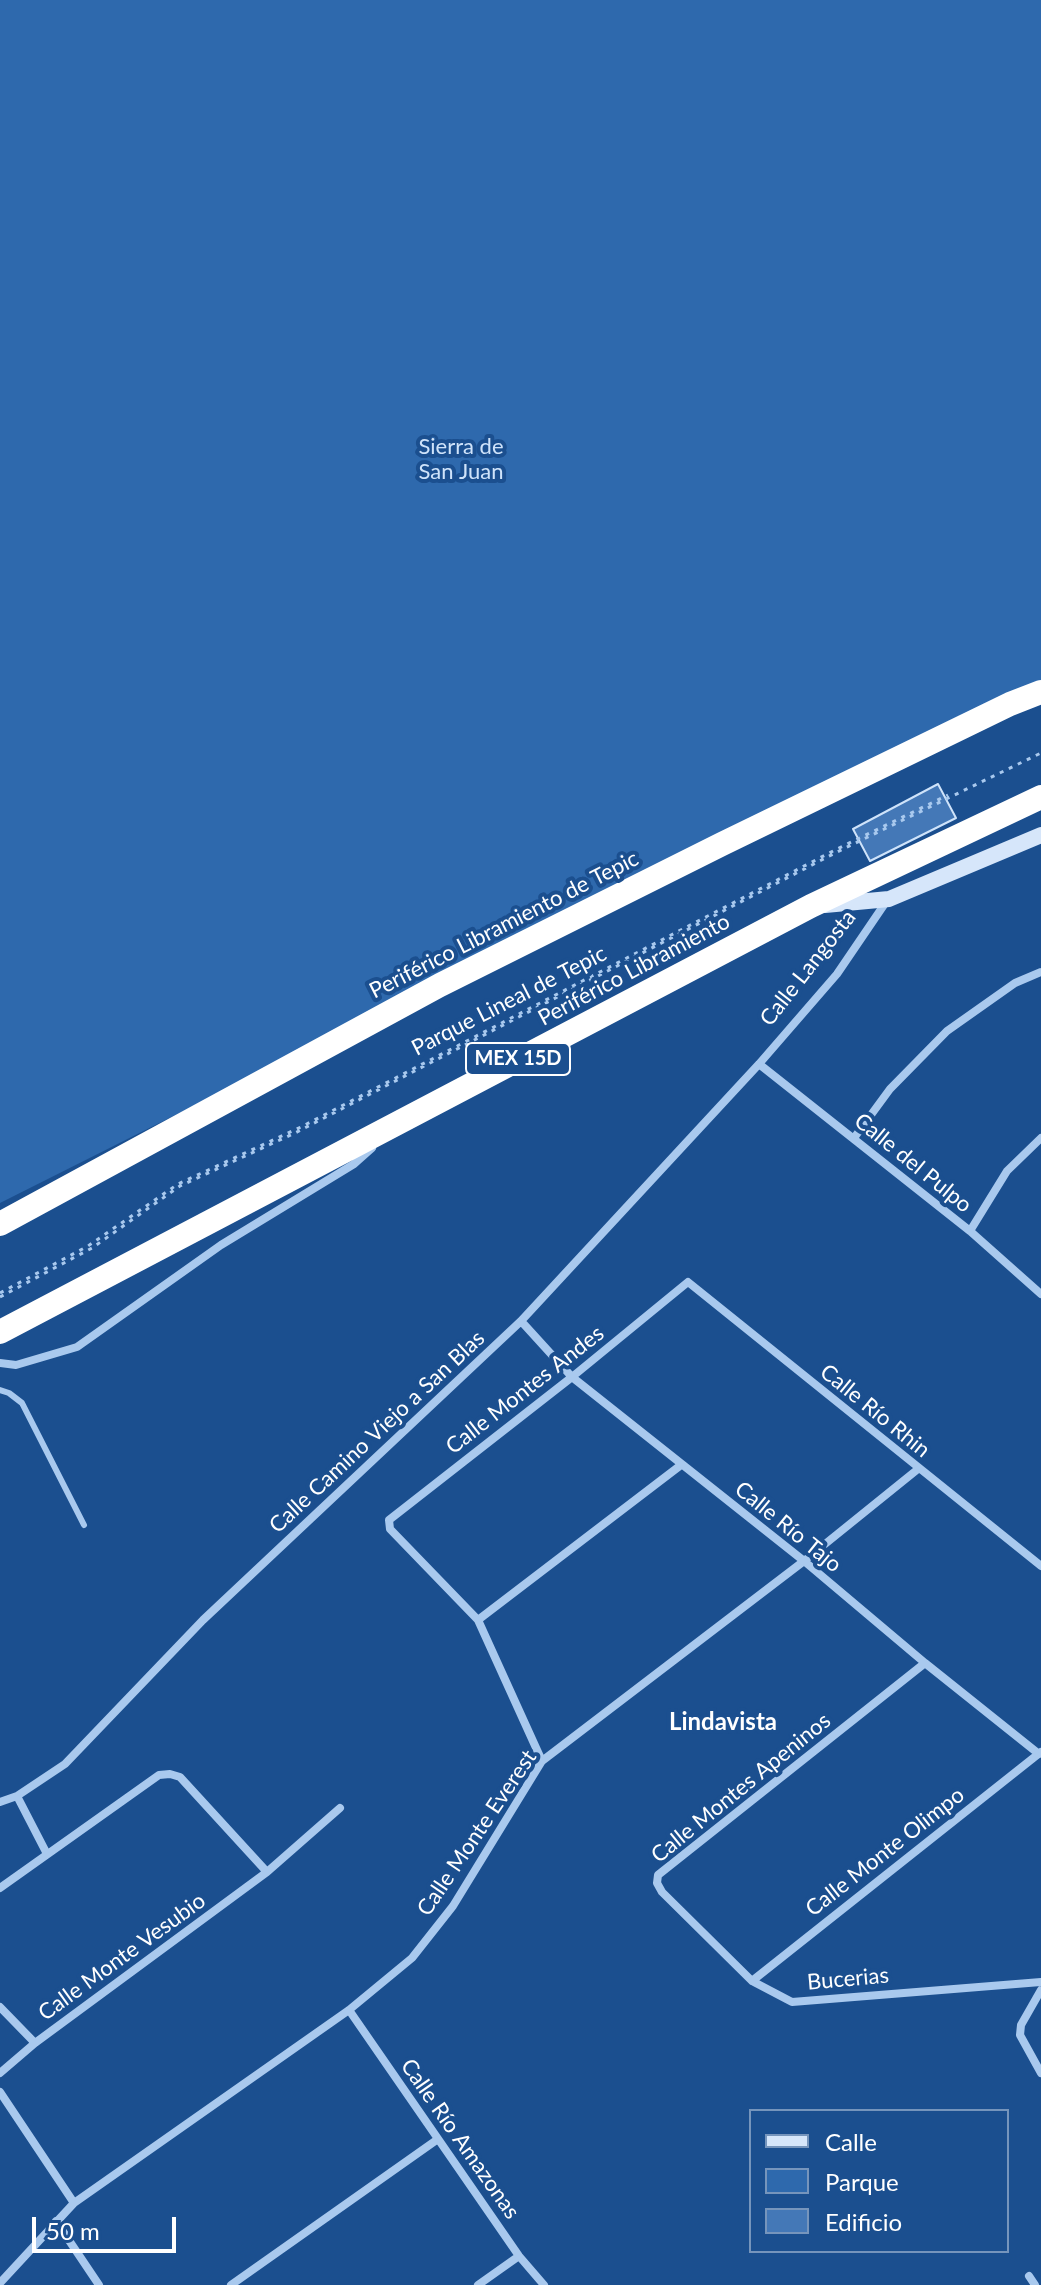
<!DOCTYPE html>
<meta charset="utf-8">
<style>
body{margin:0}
#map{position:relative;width:1041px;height:2285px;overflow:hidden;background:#1b4f8f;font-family:Lato,sans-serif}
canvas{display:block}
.legend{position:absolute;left:749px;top:2109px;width:260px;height:144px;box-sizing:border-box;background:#1b4f8f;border:2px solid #7695bc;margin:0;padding:10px 14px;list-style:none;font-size:24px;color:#fff}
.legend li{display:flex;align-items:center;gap:16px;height:40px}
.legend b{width:40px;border:2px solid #7695bc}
.scale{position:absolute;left:32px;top:2217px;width:144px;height:36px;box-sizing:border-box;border:4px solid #fff;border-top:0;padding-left:10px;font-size:24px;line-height:28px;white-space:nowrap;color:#fff;-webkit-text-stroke:6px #1b4f8f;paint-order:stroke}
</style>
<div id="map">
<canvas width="1041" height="2285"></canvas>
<ul class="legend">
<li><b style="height:10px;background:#d6e6fa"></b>Calle</li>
<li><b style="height:22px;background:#2e69ad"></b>Parque</li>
<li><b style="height:22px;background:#4478b7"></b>Edificio</li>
</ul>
<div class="scale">50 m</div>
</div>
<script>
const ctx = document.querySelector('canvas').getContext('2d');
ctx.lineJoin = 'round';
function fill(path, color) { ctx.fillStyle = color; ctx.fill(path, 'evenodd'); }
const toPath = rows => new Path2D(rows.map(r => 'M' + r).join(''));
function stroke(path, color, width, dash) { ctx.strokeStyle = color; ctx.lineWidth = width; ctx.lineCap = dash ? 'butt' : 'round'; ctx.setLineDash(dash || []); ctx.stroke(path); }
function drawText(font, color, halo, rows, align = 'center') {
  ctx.font = font + ' Lato,sans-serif'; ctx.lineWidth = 8; ctx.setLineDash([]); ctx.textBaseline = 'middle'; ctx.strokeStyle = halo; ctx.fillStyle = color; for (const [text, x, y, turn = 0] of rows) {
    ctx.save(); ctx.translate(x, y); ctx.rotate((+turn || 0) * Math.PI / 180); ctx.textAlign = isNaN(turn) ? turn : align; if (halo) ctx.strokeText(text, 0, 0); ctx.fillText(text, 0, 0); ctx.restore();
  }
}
const green = toPath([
 [0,0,1041,0,1041,691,480,962,0,1203]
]);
const building = toPath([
 [938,784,956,818,870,861,853,829,938,784]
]);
const path = toPath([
 [0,1293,88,1246,178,1184,301,1127,835,850,948,795],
 [0,1297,92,1248,180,1186,295,1133,837,852,1041,753]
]);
const lane = toPath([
 [0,1390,9,1393,22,1403,84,1525]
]);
const street = toPath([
 [759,1064,970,1231,1041,1294],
 [854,1138,890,1089,947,1031,1015,983,1041,972],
 [970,1231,1007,1171,1041,1138],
 [521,1321,572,1377,804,1561,925,1663,1039,1754],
 [0,1363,16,1365,77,1347,221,1245,354,1164,372,1148],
 [478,1620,681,1465],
 [925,1663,658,1875,657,1883,662,1892,752,1981,792,2002,1041,1982],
 [542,1761,478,1620,390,1529,389,1520,572,1377,688,1282,1041,1566],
 [17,1796,47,1854],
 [0,1802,17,1796,65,1764,203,1620,521,1321,759,1064,837,974,888,899],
 [0,1888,159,1775,170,1774,180,1777,267,1872],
 [752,1981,1041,1752],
 [1041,1990,1021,2025,1020,2035,1041,2073],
 [0,2007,35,2043],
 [349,2010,519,2256,544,2285],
 [0,2073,35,2043,267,1872,340,1808],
 [0,2092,74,2203],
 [56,2221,99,2285],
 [1029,2276,1035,2285],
 [0,2283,74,2203,349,2010,412,1958,453,1906,542,1761,804,1561,918,1469],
 [231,2285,438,2139],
 [478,2285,519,2256]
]);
const secondary = toPath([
 [825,905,889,899,1041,835]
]);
const highway = toPath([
 [0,1224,440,985,722,844,1010,704,1041,692],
 [0,1332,811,906,1041,797]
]);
const shields = [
 [518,1059,104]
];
const shieldNames = [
 ["MEX 15D",518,1059]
];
const parkNames = [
 ["Sierra de",461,447],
 ["San Juan",461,472]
];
const streetNames = [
 ["Periférico Libramiento de Tepic",504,925,-27],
 ["Calle Langosta",808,968,-52],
 ["Periférico Libramiento",634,970,-28],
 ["Parque Lineal de Tepic",509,1001,-27],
 ["Calle del Pulpo",913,1163,39],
 ["Calle Montes Andes",525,1390,-38],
 ["Calle Río Rhin",875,1411,39],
 ["Calle Camino Viejo a San Blas",377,1432,-43],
 ["Calle Río Tajo",788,1527,39],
 ["Calle Montes Apeninos",741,1788,-39],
 ["Calle Monte Everest",477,1833,-56],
 ["Calle Monte Olimpo",885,1852,-38],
 ["Calle Monte Vesubio",122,1957,-36],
 ["Bucerias",848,1979,-5],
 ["Calle Río Amazonas",460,2139,55]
];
const neighbourhoodNames = [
 ["Lindavista",723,1722]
];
fill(green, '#2e69ad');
fill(building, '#4478b7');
stroke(building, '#cfe3fa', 2);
stroke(path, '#a9c9ee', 3, [4, 6]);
stroke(lane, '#a9c9ee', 6);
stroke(street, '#a9c9ee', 8);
stroke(secondary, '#d6e6fa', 16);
stroke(highway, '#fff', 24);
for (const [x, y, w] of shields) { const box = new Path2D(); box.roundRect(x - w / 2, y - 16, w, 32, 6); ctx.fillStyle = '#1b4f8f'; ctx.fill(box); stroke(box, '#fff', 2); }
drawText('bold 20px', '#fff', null, shieldNames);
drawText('22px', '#cfe3fa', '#1b4f8f', parkNames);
drawText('22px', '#fff', '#1b4f8f', streetNames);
drawText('bold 24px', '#fff', '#1b4f8f', neighbourhoodNames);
</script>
